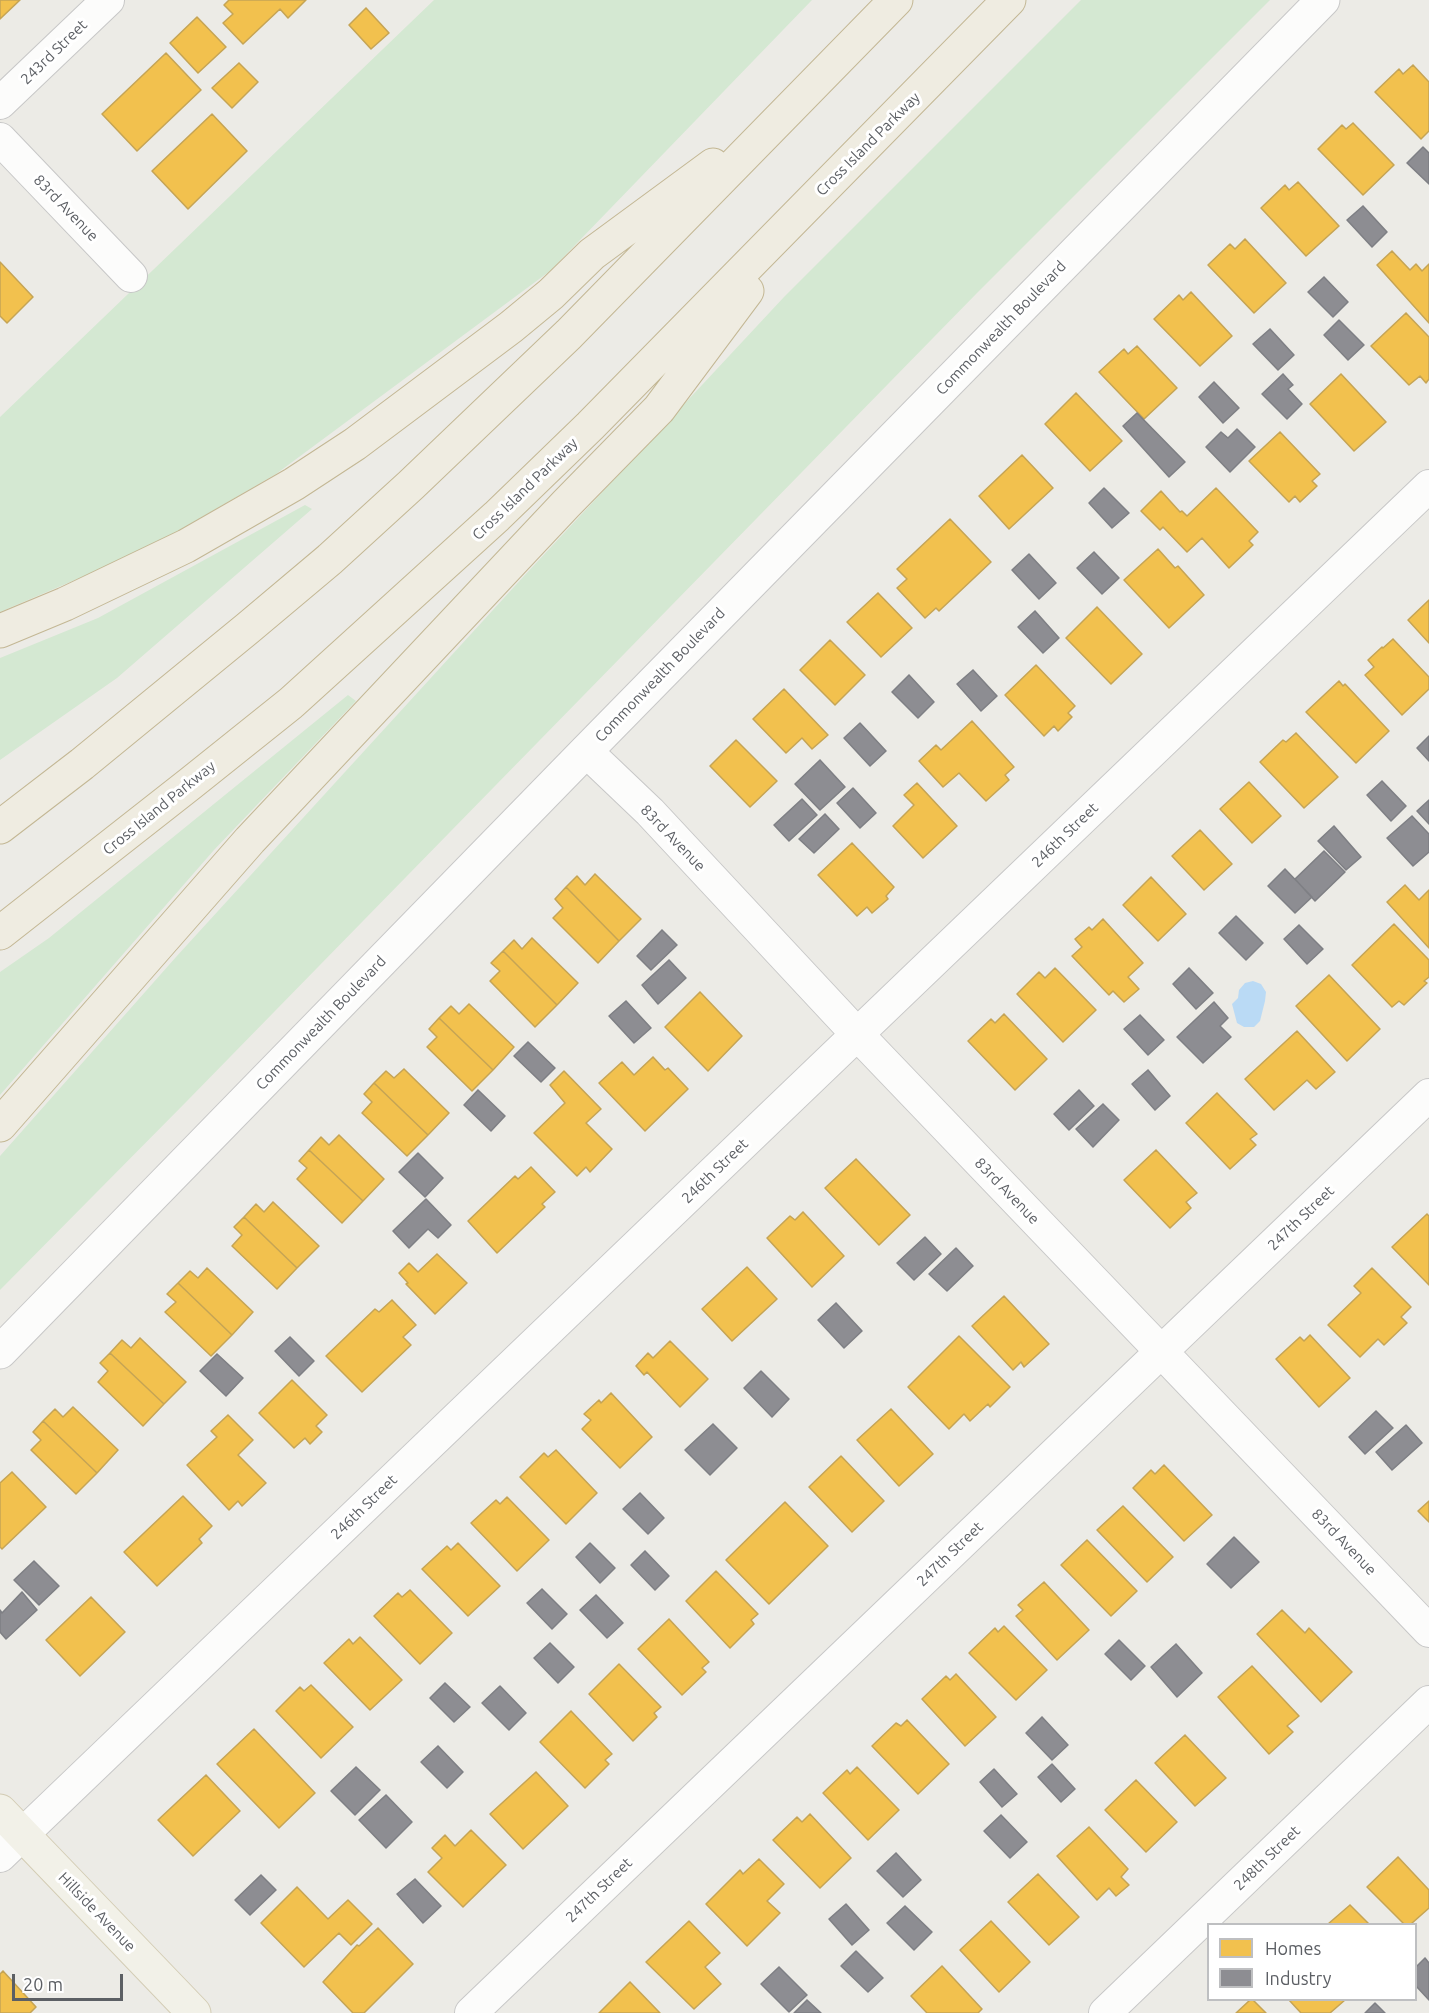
<!DOCTYPE html>
<style>
body{margin:0}
#map{position:relative;width:1429px;height:2013px;overflow:hidden;background:#ecebe6;font-family:Ubuntu,sans-serif}
canvas{display:block}
.legend{position:absolute;left:1207px;top:1923px;width:210px;height:78px;box-sizing:border-box;background:#fff;border:2px solid #bebfc1;margin:0;padding:8px 10px;list-style:none;font-size:18px;color:#5c5f64}
.legend li{display:flex;align-items:center;gap:12px;height:30px}
.legend b{width:30px;border:2px solid #bebfc1}
.scale{position:absolute;left:12px;top:1974px;width:111px;height:27px;box-sizing:border-box;border:3px solid #5c5f64;border-top:0;padding-left:8px;font-size:18px;line-height:21px;white-space:nowrap;color:#5c5f64;-webkit-text-stroke:4px #fff;paint-order:stroke}
</style>
<div id="map">
<canvas width="1429" height="2013"></canvas>
<ul class="legend">
<li><b style="height:16px;background:#f2c14e"></b>Homes</li>
<li><b style="height:16px;background:#8d8d92"></b>Industry</li>
</ul>
<div class="scale">20 m</div>
</div>
<script>
const ctx = document.querySelector('canvas').getContext('2d');
ctx.lineJoin = 'round';
function fill(path, color) { ctx.fillStyle = color; ctx.fill(path, 'evenodd'); }
const toPath = rows => new Path2D(rows.map(r => 'M' + r).join(''));
function stroke(path, color, width, dash) { ctx.strokeStyle = color; ctx.lineWidth = width; ctx.lineCap = dash ? 'butt' : 'round'; ctx.setLineDash(dash || []); ctx.stroke(path); }
function drawText(font, color, halo, rows, align = 'center') {
  ctx.font = font + ' Ubuntu,sans-serif'; ctx.lineWidth = 6; ctx.setLineDash([]); ctx.textBaseline = 'middle'; ctx.strokeStyle = halo; ctx.fillStyle = color; for (const [text, x, y, turn = 0] of rows) {
    ctx.save(); ctx.translate(x, y); ctx.rotate((+turn || 0) * Math.PI / 180); ctx.textAlign = isNaN(turn) ? turn : align; if (halo) ctx.strokeText(text, 0, 0); ctx.fillText(text, 0, 0); ctx.restore();
  }
}
const green = toPath([
 [434,0,812,0,550,271,276,474,145,550,0,612,0,417],
 [1081,0,1270,0,977,293,187,1101,0,1290,0,1156,176,957,524,576,784,297],
 [305,505,312,509,117,678,0,760,0,658,98,618],
 [348,695,356,701,214,850,0,1095,0,972,49,938]
]);
const water = toPath([
 [1253,981,1261,984,1266,992,1265,1001,1260,1021,1254,1027,1244,1027,1237,1023,1232,1004,1238,998,1239,990,1245,983]
]);
const homes = toPath([
 [0,0,20,0,0,19,0,0],
 [229,0,306,0,288,18,280,9,243,44,223,23,233,14,224,5,229,0],
 [366,8,389,33,371,49,349,25,366,8],
 [197,17,226,47,198,73,170,43,197,17],
 [166,53,201,90,137,151,102,114,166,53],
 [239,63,258,82,232,108,212,88,239,63],
 [1413,65,1429,82,1429,131,1421,139,1375,92,1399,69,1403,74,1413,65],
 [212,114,247,151,188,209,152,171,212,114],
 [1353,123,1394,165,1363,195,1318,149,1342,125,1346,129,1353,123],
 [1298,182,1339,226,1306,256,1261,208,1285,185,1289,190,1298,182],
 [1245,239,1286,283,1254,313,1208,265,1230,244,1235,249,1245,239],
 [1392,251,1410,270,1416,264,1422,271,1429,264,1429,323,1377,265,1392,251],
 [0,262,33,297,7,323,0,316,0,262],
 [1191,292,1232,336,1200,366,1154,319,1179,295,1183,300,1191,292],
 [1406,313,1429,337,1429,379,1426,383,1420,376,1409,385,1371,346,1406,313],
 [1137,346,1177,388,1144,419,1099,372,1124,349,1128,354,1137,346],
 [1341,374,1386,422,1354,451,1310,404,1341,374],
 [1076,393,1122,441,1090,471,1045,424,1076,393],
 [1280,432,1320,474,1312,481,1317,486,1300,502,1295,496,1289,502,1249,461,1280,432],
 [1022,455,1053,488,1009,529,979,496,1022,455],
 [1216,488,1258,532,1249,541,1253,545,1229,568,1202,538,1187,552,1163,527,1160,530,1141,511,1161,491,1180,512,1182,511,1187,516,1216,488],
 [950,519,991,562,939,611,936,608,925,618,897,588,907,579,897,569,950,519],
 [1158,549,1175,568,1178,566,1204,595,1169,628,1124,580,1158,549],
 [878,593,912,628,881,657,847,622,878,593],
 [1429,600,1429,643,1408,620,1429,600],
 [1097,607,1142,654,1111,684,1066,638,1097,607],
 [1393,639,1429,677,1429,689,1402,715,1365,675,1374,667,1368,660,1382,647,1383,648,1393,639],
 [830,640,865,675,835,705,800,670,830,640],
 [1036,665,1075,706,1068,713,1072,717,1058,731,1054,726,1044,736,1005,695,1036,665],
 [1339,681,1343,686,1345,684,1389,731,1356,763,1306,712,1339,681],
 [784,689,828,735,812,749,802,738,786,753,753,719,784,689],
 [972,721,1014,767,1005,775,1009,780,986,801,959,773,943,787,919,761,936,745,941,750,972,721],
 [1296,733,1338,777,1304,808,1260,762,1283,740,1286,742,1296,733],
 [736,740,777,781,750,807,710,766,736,740],
 [1249,782,1281,816,1252,843,1220,809,1249,782],
 [917,783,957,826,923,858,893,826,914,805,904,795,917,783],
 [1200,830,1232,864,1204,890,1172,856,1200,830],
 [852,843,894,887,886,896,888,899,872,913,867,907,857,916,818,875,852,843],
 [595,874,641,919,619,941,566,887,577,876,585,885,595,874],
 [1151,877,1186,914,1158,941,1123,905,1151,877],
 [1405,885,1419,900,1429,890,1429,948,1387,902,1405,885],
 [566,887,619,941,598,963,553,918,563,908,555,899,566,887],
 [1103,919,1143,963,1128,977,1139,989,1124,1002,1113,991,1109,995,1072,956,1082,947,1075,939,1089,927,1092,930,1103,919],
 [1394,924,1429,960,1429,977,1424,981,1427,983,1404,1005,1399,1001,1392,1007,1352,965,1394,924],
 [532,938,578,983,557,1005,503,951,514,940,522,949,532,938],
 [503,951,557,1005,535,1027,490,981,500,971,491,963,503,951],
 [1055,968,1096,1010,1063,1042,1017,994,1039,972,1045,978,1055,968],
 [1329,975,1380,1029,1347,1061,1296,1006,1329,975],
 [700,992,742,1036,708,1071,665,1027,700,992],
 [469,1004,514,1047,493,1070,439,1018,451,1006,459,1014,469,1004],
 [1004,1014,1047,1059,1015,1090,968,1041,991,1019,995,1023,1004,1014],
 [439,1018,493,1070,472,1091,427,1047,437,1037,429,1029,439,1018],
 [1297,1031,1335,1072,1316,1089,1307,1080,1274,1110,1245,1079,1297,1031],
 [653,1057,665,1070,668,1068,688,1089,645,1131,599,1083,622,1062,634,1075,653,1057],
 [404,1069,449,1113,428,1135,374,1083,386,1071,394,1078,404,1069],
 [564,1071,601,1109,586,1123,612,1149,590,1172,586,1167,577,1176,534,1133,565,1103,550,1085,564,1071],
 [374,1083,428,1135,407,1156,362,1113,372,1102,364,1094,374,1083],
 [1217,1093,1257,1134,1250,1139,1256,1145,1230,1169,1186,1123,1217,1093],
 [339,1135,384,1179,363,1201,309,1150,321,1137,329,1145,339,1135],
 [309,1150,363,1201,342,1223,297,1179,307,1168,299,1161,309,1150],
 [1156,1150,1197,1193,1186,1202,1191,1208,1170,1228,1124,1180,1156,1150],
 [856,1159,910,1215,879,1245,825,1188,856,1159],
 [531,1167,555,1192,542,1204,545,1207,497,1253,468,1221,515,1176,518,1179,531,1167],
 [273,1202,319,1246,297,1268,244,1217,256,1204,264,1212,273,1202],
 [803,1212,844,1256,812,1287,767,1238,790,1216,795,1220,803,1212],
 [1427,1214,1429,1216,1429,1285,1392,1247,1427,1214],
 [244,1217,297,1268,277,1289,232,1246,242,1235,234,1227,244,1217],
 [437,1254,467,1283,435,1314,406,1284,408,1283,399,1273,409,1263,418,1272,437,1254],
 [747,1267,777,1299,732,1341,702,1309,747,1267],
 [207,1268,253,1312,232,1335,178,1283,190,1271,198,1278,207,1268],
 [1372,1268,1411,1307,1401,1317,1407,1323,1384,1345,1378,1339,1360,1357,1328,1325,1361,1293,1354,1286,1372,1268],
 [178,1283,232,1335,211,1356,165,1312,176,1302,167,1294,178,1283],
 [1004,1296,1049,1344,1024,1367,1021,1362,1013,1370,972,1326,1004,1296],
 [392,1300,416,1325,403,1337,411,1345,362,1392,326,1356,375,1309,379,1312,392,1300],
 [1310,1335,1350,1378,1319,1407,1276,1359,1300,1337,1304,1341,1310,1335],
 [959,1336,1010,1387,990,1407,988,1404,970,1421,964,1414,949,1429,908,1387,959,1336],
 [140,1338,186,1382,164,1404,110,1353,122,1340,131,1348,140,1338],
 [670,1341,708,1379,680,1407,647,1372,644,1375,636,1366,648,1353,653,1358,670,1341],
 [110,1353,164,1404,143,1426,98,1382,108,1371,100,1363,110,1353],
 [292,1380,327,1415,316,1426,322,1432,310,1444,305,1438,294,1448,259,1413,292,1380],
 [611,1393,652,1437,620,1468,582,1429,591,1420,584,1414,599,1400,601,1403,611,1393],
 [73,1407,118,1450,97,1473,43,1421,55,1409,63,1417,73,1407],
 [891,1409,933,1454,899,1486,857,1440,891,1409],
 [228,1415,253,1440,238,1455,266,1483,242,1506,238,1501,229,1510,187,1465,217,1437,211,1431,228,1415],
 [43,1421,97,1473,76,1494,31,1450,41,1440,33,1432,43,1421],
 [556,1450,597,1493,566,1524,520,1477,544,1453,548,1457,556,1450],
 [841,1456,884,1501,852,1532,809,1487,841,1456],
 [1164,1465,1212,1515,1184,1541,1133,1488,1151,1470,1155,1474,1164,1465],
 [12,1472,46,1507,2,1549,0,1547,0,1483,12,1472],
 [183,1496,212,1526,199,1539,202,1543,157,1586,124,1552,183,1496],
 [507,1497,549,1540,517,1571,471,1523,496,1500,500,1504,507,1497],
 [1429,1501,1429,1522,1418,1511,1429,1501],
 [785,1502,828,1546,769,1604,726,1560,785,1502],
 [1123,1506,1173,1557,1147,1582,1097,1530,1123,1506],
 [1087,1540,1137,1591,1111,1616,1061,1565,1087,1540],
 [458,1543,500,1586,468,1616,422,1569,447,1546,451,1550,458,1543],
 [716,1571,758,1614,751,1620,754,1624,730,1648,686,1601,716,1571],
 [1044,1582,1089,1630,1057,1660,1016,1616,1023,1610,1018,1605,1044,1582],
 [410,1590,452,1633,420,1664,374,1616,398,1593,402,1597,410,1590],
 [91,1597,125,1632,80,1676,46,1640,91,1597],
 [1282,1610,1305,1633,1309,1628,1352,1672,1321,1702,1257,1634,1282,1610],
 [669,1619,709,1662,702,1668,706,1672,682,1695,638,1649,669,1619],
 [1004,1626,1047,1670,1016,1700,969,1653,995,1628,998,1632,1004,1626],
 [360,1637,402,1680,370,1710,324,1663,349,1639,353,1644,360,1637],
 [619,1664,661,1707,654,1713,657,1717,633,1741,589,1694,619,1664],
 [1252,1666,1299,1716,1287,1726,1293,1732,1269,1754,1218,1697,1252,1666],
 [956,1674,996,1717,965,1746,922,1699,946,1676,950,1680,956,1674],
 [311,1685,353,1727,321,1758,276,1711,300,1687,304,1691,311,1685],
 [571,1711,612,1754,605,1760,609,1764,585,1788,540,1742,571,1711],
 [907,1720,949,1764,918,1794,872,1746,896,1723,901,1726,907,1720],
 [254,1729,315,1793,279,1828,217,1764,254,1729],
 [1185,1735,1226,1778,1195,1806,1155,1763,1185,1735],
 [857,1767,899,1810,868,1840,823,1793,847,1770,850,1774,857,1767],
 [536,1772,568,1806,523,1849,490,1814,536,1772],
 [206,1775,240,1811,193,1856,158,1820,206,1775],
 [1136,1780,1177,1822,1146,1852,1105,1810,1136,1780],
 [810,1814,851,1858,820,1888,773,1840,797,1817,802,1822,810,1814],
 [1089,1827,1128,1869,1121,1877,1129,1885,1116,1896,1109,1888,1097,1900,1057,1856,1089,1827],
 [471,1830,506,1865,463,1907,428,1872,442,1858,432,1848,445,1835,455,1846,471,1830],
 [1398,1857,1429,1890,1429,1908,1411,1924,1404,1924,1367,1887,1398,1857],
 [759,1859,784,1884,767,1901,780,1913,747,1946,706,1904,740,1870,743,1874,759,1859],
 [1038,1874,1079,1917,1049,1945,1008,1902,1038,1874],
 [297,1887,328,1919,348,1900,372,1924,351,1945,339,1933,304,1967,261,1923,297,1887],
 [1350,1905,1369,1924,1328,1924,1350,1905],
 [689,1921,720,1953,705,1967,721,1984,694,2009,646,1962,689,1921],
 [991,1921,1030,1962,999,1992,960,1950,991,1921],
 [378,1928,413,1964,364,2013,353,2013,323,1982,357,1945,359,1946,378,1928],
 [942,1966,982,2009,978,2013,927,2013,911,1996,942,1966],
 [3,1971,36,2007,30,2013,0,2013,0,1974,3,1971],
 [630,1982,660,2013,599,2013,630,1982],
 [1250,2000,1253,2000,1266,2013,1236,2013,1250,2000],
 [1289,2000,1345,2000,1330,2013,1301,2013,1289,2000]
]);
const industry = toPath([
 [1423,147,1429,153,1429,184,1407,163,1423,147],
 [1363,206,1387,232,1372,247,1347,220,1363,206],
 [1324,277,1348,302,1333,317,1308,292,1324,277],
 [1339,320,1364,345,1348,360,1324,335,1339,320],
 [1270,329,1294,355,1278,370,1253,344,1270,329],
 [1283,374,1293,385,1288,389,1302,404,1287,419,1262,394,1283,374],
 [1214,382,1239,408,1223,423,1199,397,1214,382],
 [1137,413,1185,462,1169,477,1123,426,1137,413],
 [1237,429,1255,447,1230,472,1206,447,1221,432,1228,438,1237,429],
 [1104,488,1129,513,1112,528,1089,503,1104,488],
 [1094,552,1119,578,1102,594,1077,568,1094,552],
 [1029,554,1056,583,1039,599,1012,570,1029,554],
 [1035,611,1059,638,1043,653,1018,627,1035,611],
 [973,670,997,696,981,711,957,684,973,670],
 [909,675,934,702,918,718,892,692,909,675],
 [860,723,886,751,870,766,844,738,860,723],
 [1429,736,1429,761,1417,748,1429,736],
 [820,760,845,787,820,810,795,784,820,760],
 [1382,781,1406,806,1391,821,1367,795,1382,781],
 [853,788,876,813,860,828,837,803,853,788],
 [802,799,817,815,789,841,774,825,802,799],
 [1429,800,1429,824,1417,811,1429,800],
 [825,814,839,829,814,853,799,839,825,814],
 [1412,816,1429,834,1429,852,1413,866,1387,838,1412,816],
 [1334,826,1361,857,1346,870,1318,841,1334,826],
 [1324,851,1345,872,1315,901,1295,879,1324,851],
 [1285,869,1312,897,1295,913,1268,886,1285,869],
 [1236,916,1263,943,1246,960,1219,933,1236,916],
 [1299,925,1323,949,1307,964,1284,939,1299,925],
 [662,930,677,945,651,970,637,956,662,930],
 [669,960,686,978,658,1004,642,985,669,960],
 [1189,968,1213,993,1196,1009,1173,984,1189,968],
 [626,1001,651,1028,634,1043,609,1016,626,1001],
 [1214,1002,1228,1018,1220,1026,1231,1037,1203,1063,1177,1037,1214,1002],
 [1140,1015,1164,1040,1148,1055,1124,1029,1140,1015],
 [528,1042,555,1068,541,1082,514,1056,528,1042],
 [1148,1070,1170,1096,1155,1110,1132,1084,1148,1070],
 [478,1090,505,1116,491,1131,464,1105,478,1090],
 [1079,1090,1094,1106,1069,1130,1054,1114,1079,1090],
 [1103,1104,1119,1120,1093,1147,1076,1129,1103,1104],
 [418,1153,443,1178,425,1197,399,1172,418,1153],
 [426,1199,451,1225,438,1238,428,1229,409,1248,393,1231,426,1199],
 [925,1237,941,1254,914,1280,897,1263,925,1237],
 [956,1248,973,1266,947,1291,929,1274,956,1248],
 [836,1303,862,1331,844,1348,818,1320,836,1303],
 [290,1337,314,1361,299,1376,275,1351,290,1337],
 [217,1354,243,1378,226,1396,200,1371,217,1354],
 [761,1371,789,1399,772,1417,744,1388,761,1371],
 [1376,1411,1393,1428,1365,1454,1349,1437,1376,1411],
 [713,1424,737,1448,710,1475,685,1450,713,1424],
 [1406,1425,1422,1443,1392,1470,1376,1452,1406,1425],
 [640,1493,664,1518,648,1534,623,1509,640,1493],
 [1234,1537,1259,1562,1231,1588,1207,1564,1234,1537],
 [590,1543,615,1568,600,1583,576,1557,590,1543],
 [645,1551,669,1576,655,1590,631,1565,645,1551],
 [34,1561,59,1586,39,1605,14,1580,34,1561],
 [542,1589,567,1614,552,1629,527,1603,542,1589],
 [22,1592,37,1610,6,1639,0,1632,0,1610,2,1613,22,1592],
 [596,1595,623,1623,607,1638,580,1610,596,1595],
 [1119,1640,1145,1666,1131,1680,1105,1654,1119,1640],
 [550,1643,574,1667,558,1683,534,1658,550,1643],
 [1176,1644,1202,1673,1177,1697,1151,1667,1176,1644],
 [445,1683,470,1707,454,1722,430,1698,445,1683],
 [500,1686,526,1713,509,1730,482,1703,500,1686],
 [1042,1717,1068,1745,1052,1760,1026,1733,1042,1717],
 [438,1746,463,1772,447,1788,421,1762,438,1746],
 [1052,1764,1075,1789,1061,1802,1038,1777,1052,1764],
 [356,1767,380,1790,355,1815,331,1791,356,1767],
 [994,1769,1017,1794,1002,1807,980,1782,994,1769],
 [386,1795,412,1822,386,1848,359,1820,386,1795],
 [1001,1815,1027,1842,1010,1858,984,1831,1001,1815],
 [896,1853,921,1880,903,1897,877,1871,896,1853],
 [261,1875,276,1890,250,1915,235,1900,261,1875],
 [415,1879,441,1906,423,1923,397,1894,415,1879],
 [846,1904,869,1930,852,1945,829,1919,846,1904],
 [905,1906,932,1932,914,1950,887,1923,905,1906],
 [856,1951,883,1978,868,1992,841,1966,856,1951],
 [1425,1958,1429,1963,1429,2000,1416,1986,1416,1967,1425,1958],
 [779,1967,807,1995,789,2012,761,1984,779,1967],
 [807,2000,821,2013,794,2013,807,2000],
 [1375,2003,1385,2013,1365,2013,1375,2003]
]);
const minor = toPath([
 [0,103,108,0],
 [0,139,131,276],
 [586,751,650,812,857,1034,1429,1631],
 [0,1856,1429,486],
 [471,2013,1429,1095],
 [1105,2013,1429,1702]
]);
const tertiary = toPath([
 [0,1352,586,751,1323,0]
]);
const primary = toPath([
 [0,1811,194,2013]
]);
const motorway = toPath([
 [0,631,65,604,186,546,294,484,355,444,511,327,551,294,592,254,713,165],
 [0,827,82,764,248,628,330,559,411,485,569,334,896,0],
 [0,933,191,783,291,703,497,516,590,426,1009,0],
 [0,1125,250,840,566,504,659,409,747,291]
]);
const streetNames = [
 ["243rd Street",54,52,-44],
 ["Cross Island Parkway",868,144,-45],
 ["83rd Avenue",66,208,46],
 ["Commonwealth Boulevard",1001,328,-46],
 ["Cross Island Parkway",525,489,-44],
 ["Commonwealth Boulevard",660,675,-46],
 ["Cross Island Parkway",159,808,-39],
 ["246th Street",1065,835,-44],
 ["83rd Avenue",673,838,46],
 ["Commonwealth Boulevard",321,1023,-46],
 ["246th Street",715,1171,-44],
 ["83rd Avenue",1007,1191,46],
 ["247th Street",1301,1218,-44],
 ["246th Street",364,1507,-44],
 ["83rd Avenue",1344,1542,46],
 ["247th Street",950,1554,-44],
 ["248th Street",1267,1858,-44],
 ["247th Street",599,1890,-44],
 ["Hillside Avenue",97,1912,46]
];
fill(green, '#d4e8d2');
fill(water, '#badaf5');
fill(homes, '#f2c14e');
stroke(homes, '#c5a455', 1.5);
fill(industry, '#8d8d92');
stroke(industry, '#7e7f84', 1.5);
stroke(minor, '#c7c7c7', 34);
stroke(tertiary, '#c7c7c7', 35);
stroke(primary, '#d3ccb4', 35);
stroke(motorway, '#c3b794', 35);
stroke(minor, '#fcfcfb', 32);
stroke(tertiary, '#fcfcfb', 33);
stroke(primary, '#f2f1e8', 33);
stroke(motorway, '#efece1', 33);
drawText('15px', '#5c5f64', '#fff', streetNames);
</script>
